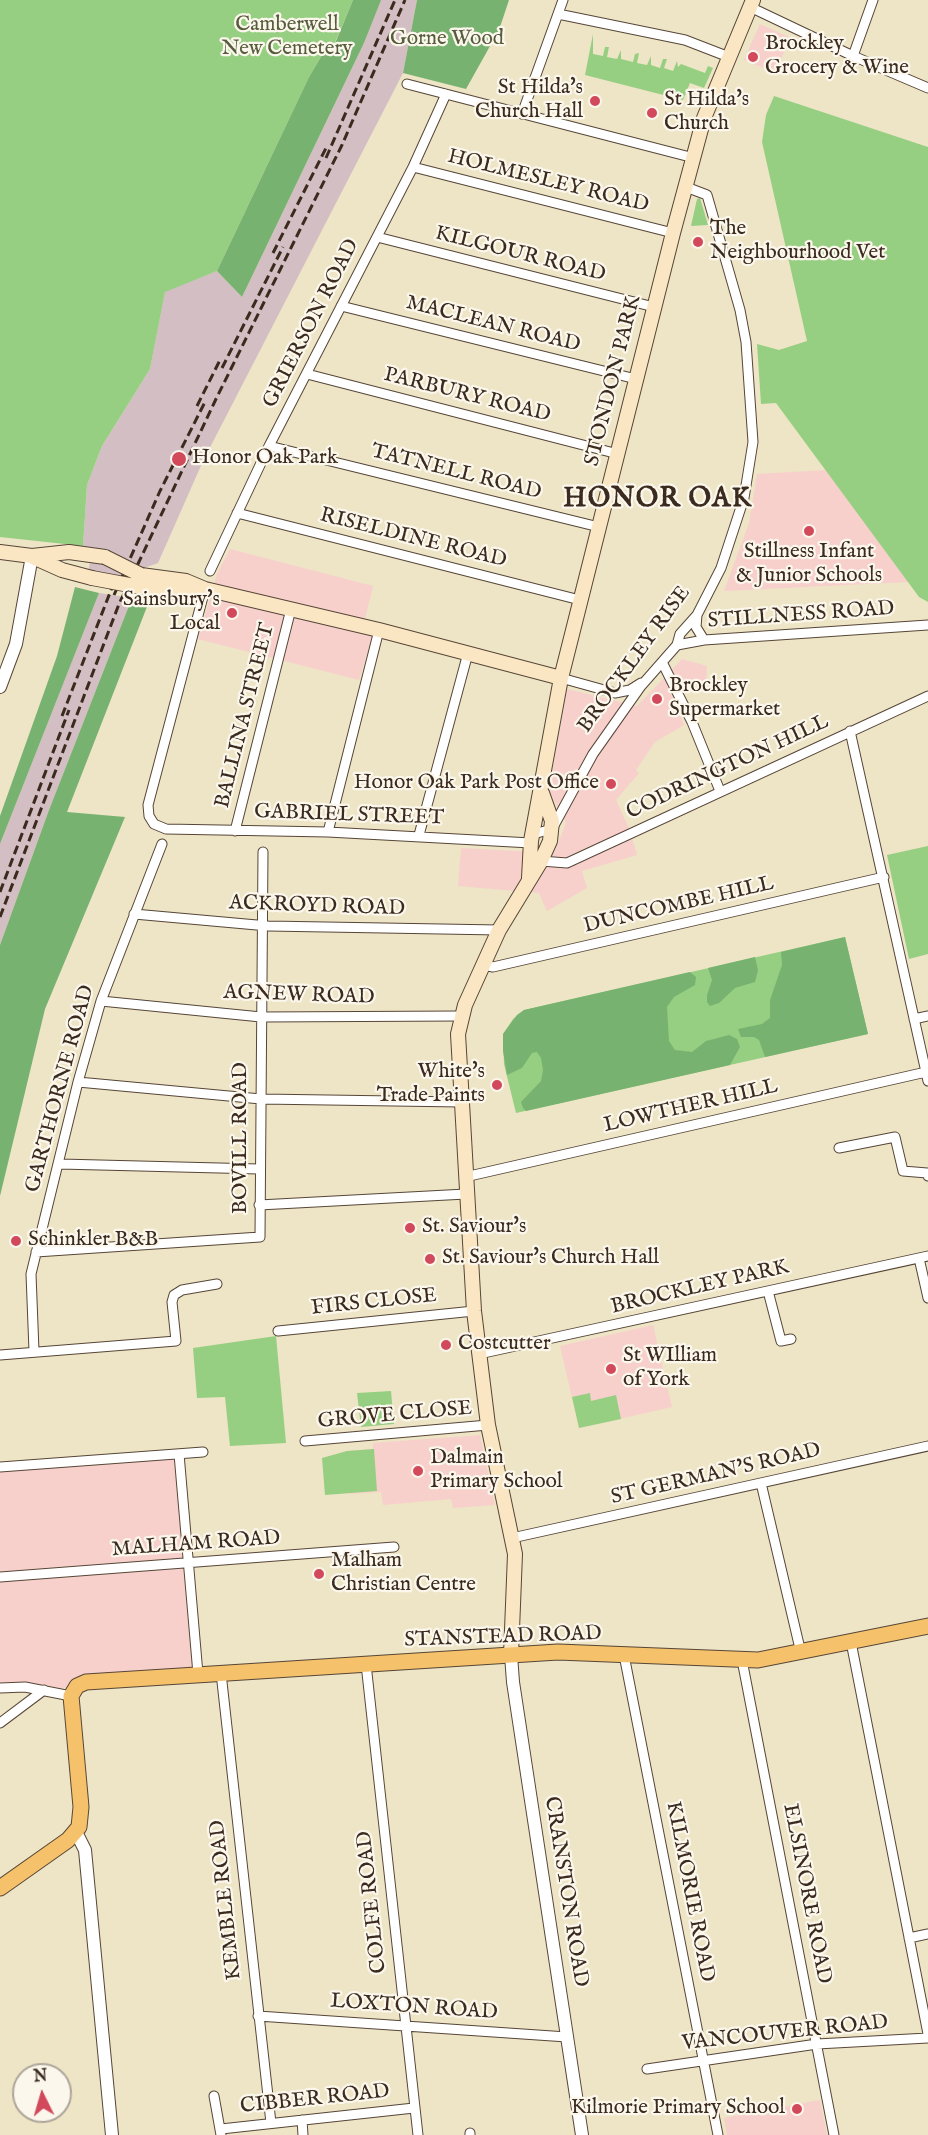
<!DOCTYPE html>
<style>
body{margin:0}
#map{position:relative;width:928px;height:2135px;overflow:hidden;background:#eee4c6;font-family:"IM FELL English",serif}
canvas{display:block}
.north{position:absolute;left:12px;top:2063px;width:60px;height:60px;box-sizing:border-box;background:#fbf7ec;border:2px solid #aea59a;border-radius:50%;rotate:355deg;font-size:16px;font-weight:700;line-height:24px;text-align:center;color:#3b2a1e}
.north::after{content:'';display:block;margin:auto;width:21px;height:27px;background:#d1495b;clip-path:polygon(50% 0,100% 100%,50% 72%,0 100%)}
</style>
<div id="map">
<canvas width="928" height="2135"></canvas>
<div class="north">N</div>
</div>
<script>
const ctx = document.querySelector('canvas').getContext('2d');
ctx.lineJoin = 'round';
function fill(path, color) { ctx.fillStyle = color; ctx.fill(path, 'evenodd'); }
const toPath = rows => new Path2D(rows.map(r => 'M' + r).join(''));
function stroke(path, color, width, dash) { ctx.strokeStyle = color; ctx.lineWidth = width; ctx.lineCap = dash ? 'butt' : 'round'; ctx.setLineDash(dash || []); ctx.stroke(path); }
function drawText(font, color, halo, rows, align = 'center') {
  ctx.font = font + ' "IM FELL English",serif'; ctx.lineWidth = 4.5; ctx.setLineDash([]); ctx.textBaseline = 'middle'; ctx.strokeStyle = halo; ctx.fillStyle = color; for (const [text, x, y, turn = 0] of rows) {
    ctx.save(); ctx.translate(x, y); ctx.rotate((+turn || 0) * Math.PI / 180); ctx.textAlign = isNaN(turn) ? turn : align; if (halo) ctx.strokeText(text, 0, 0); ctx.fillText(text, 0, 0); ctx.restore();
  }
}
const built = toPath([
 [760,24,789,37,790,42,778,63,776,73,744,60],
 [826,470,909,582,724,591,749,523,757,474],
 [230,549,373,586,362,631,373,634,359,680,198,639,217,574],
 [682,659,707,666,706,684,685,686,673,697,684,725,655,742,636,770,639,773,616,800,629,828,637,855,582,871,587,888,547,911,539,893,458,886,461,848,554,853,566,823,549,791,567,689,637,706],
 [653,1325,672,1407,579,1428,560,1346],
 [480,1435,495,1505,453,1508,451,1499,383,1505,381,1492,350,1494,347,1451,373,1449,373,1443],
 [179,1454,194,1675,44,1690,0,1688,0,1467],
 [820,2100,827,2135,727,2135,724,2118]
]);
const industrial = toPath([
 [380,0,417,0,403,73,203,461,158,563,141,569,83,546,87,485,102,446,150,369,165,291,217,271,242,297,364,43],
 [90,562,114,566,138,581,88,572],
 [99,593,132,598,49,810,0,945,0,844]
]);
const green = toPath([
 [0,0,353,0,330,54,325,50,309,77,217,271,165,292,150,369,102,446,87,485,83,546,0,537],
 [593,34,593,54,603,56,605,47,609,47,607,57,617,59,621,50,621,59,633,62,635,54,639,53,637,63,647,65,651,56,651,65,660,68,663,59,667,59,664,68,673,71,677,61,678,67,681,64,705,73,708,66,713,68,704,88,690,83,683,100,585,75],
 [774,96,928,147,928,602,919,597,776,403,761,404,757,344,779,350,807,341,762,142,766,115],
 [700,198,708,225,691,226,697,199],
 [928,846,928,954,909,959,887,855],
 [845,937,868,1034,516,1113,504,1064,503,1034,513,1019,524,1010],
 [276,1336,286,1443,230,1446,225,1397,197,1398,193,1348],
 [391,1391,394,1424,361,1427,357,1393],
 [590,1393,591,1401,616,1395,621,1419,579,1428,572,1397],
 [374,1449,377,1491,325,1495,322,1458,347,1451]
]);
const forest = toPath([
 [353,0,381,0,364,43,242,297,217,271,309,77,325,50,331,53],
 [417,0,509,0,499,30,466,89,403,73],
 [75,587,99,593,0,844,0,816,57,656],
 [132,598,150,599,67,812,125,817,45,1009,0,1196,0,945,49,810],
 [845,937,868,1034,765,1057,759,1040,754,1037,741,1037,738,1029,762,1024,770,1018,770,1000,782,965,781,952],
 [755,957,758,970,755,982,735,988,719,1003,710,1006,707,1002,707,995,712,980,708,968],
 [690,972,696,977,695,985,674,997,667,1007,669,1041,675,1050,692,1052,706,1041,729,1035,737,1039,740,1047,730,1065,526,1111,523,1108,521,1102,541,1081,543,1070,541,1058,537,1052,532,1053,522,1068,507,1075,503,1051,503,1034,517,1015,524,1010]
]);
const minor = toPath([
 [750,7,853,56,928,88],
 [558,14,685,40,729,57],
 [853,56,873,0],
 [407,84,694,158],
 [522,114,563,0],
 [413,167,673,233],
 [377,237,654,307],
 [341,306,636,379],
 [307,374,618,454],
 [269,446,599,527],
 [237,513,580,600],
 [210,571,269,446,413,167,446,94],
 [205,589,148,805,149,816,154,824,166,829,328,832,531,843],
 [697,615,696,627,704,640],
 [677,645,704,640,928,625],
 [662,662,692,722,720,791],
 [561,678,615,693,630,690,641,683],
 [850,731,928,1081],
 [533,829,537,833,552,829,593,754,641,686,677,645,680,634,697,615,721,568,744,498,753,442,746,342,740,310,707,195,686,187],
 [235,831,291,609],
 [328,832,379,630],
 [419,835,468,653],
 [541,861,567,863,928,696],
 [134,914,268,926,499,930],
 [483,965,493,967,884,877],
 [101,1001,261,1017,460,1016],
 [914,1019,928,1016],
 [78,1082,261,1099,461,1102],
 [839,1148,895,1137,903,1171,927,1173,928,1176],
 [60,1164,259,1169],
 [465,1177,926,1072],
 [259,1205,466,1194],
 [36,1252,260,1237,263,852],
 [919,1258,928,1298],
 [768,1291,781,1341,791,1339],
 [278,1331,474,1311],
 [34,1351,31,1274,78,1082,101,1001,162,844],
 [479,1354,928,1256],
 [0,1355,176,1341,172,1302,174,1295,182,1290,217,1284],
 [305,1441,488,1425],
 [179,1454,198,1674],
 [0,1467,203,1452],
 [761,1483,801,1653],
 [512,1538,928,1446],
 [0,1577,394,1547],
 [851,1642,928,2034],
 [624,1655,718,2135],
 [742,1660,834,2135],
 [366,1664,418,2135],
 [221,1673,271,2123],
 [0,1688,25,1687,71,1696],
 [0,1723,44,1690],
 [909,1938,928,1934],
 [258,2016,567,2037],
 [647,2069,817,2044,928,2038],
 [214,2096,221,2135],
 [302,2120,303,2135],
 [221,2129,414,2108],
 [470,2133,470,2135]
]);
const tertiary = toPath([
 [0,687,16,644,32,556],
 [511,1655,513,1682,582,2135],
 [76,1832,85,1850,112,2135]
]);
const secondary = toPath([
 [0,552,32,556,69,552,105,557],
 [33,557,62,570,92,578],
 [141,575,186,581,205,589,379,630,561,678],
 [140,587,184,593,205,589],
 [529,878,531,841,561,678,673,233,704,118,753,0],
 [511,1655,515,1554,488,1425,474,1311,458,1034,465,1005,499,930,541,861,550,841,552,821,542,793]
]);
const trunk = toPath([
 [0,1888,68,1840,79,1827,81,1807,71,1696,77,1686,86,1682,558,1652,758,1660,928,1626]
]);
const rail = toPath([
 [326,158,395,0],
 [273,253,326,148],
 [222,368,283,247],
 [197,406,221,358],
 [114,595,160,491,206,400],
 [62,716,113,585],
 [0,892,69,710],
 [0,917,119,604,216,399,342,145,405,0]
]);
const secondaryBridge = toPath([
 [105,557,141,575],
 [92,578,140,587]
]);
const markers = [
 [753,57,6,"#d1495b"],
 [595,101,6,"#d1495b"],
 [652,113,6,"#d1495b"],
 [698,242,6,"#d1495b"],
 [179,459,8,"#d1495b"],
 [809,531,6,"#d1495b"],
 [232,613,6,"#d1495b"],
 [657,699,6,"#d1495b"],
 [611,784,6,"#d1495b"],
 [497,1085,6,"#d1495b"],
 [410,1228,6,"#d1495b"],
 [16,1241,6,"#d1495b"],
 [430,1259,6,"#d1495b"],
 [446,1345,6,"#d1495b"],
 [611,1369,6,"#d1495b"],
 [418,1471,6,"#d1495b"],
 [319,1574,6,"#d1495b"],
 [797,2109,6,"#d1495b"]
];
const parkNames = [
 ["Camberwell",287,26],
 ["New Cemetery",287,50],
 ["Gorne Wood",447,40]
];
const poiNames = [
 ["Brockley",765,45],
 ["Grocery & Wine",765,69],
 ["St Hilda's",583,89,"right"],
 ["Church Hall",583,113,"right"],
 ["St Hilda's",664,101],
 ["Church",664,125],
 ["The",710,230],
 ["Neighbourhood Vet",710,254],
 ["Honor Oak Park",192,459],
 ["Stillness Infant",809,553,"center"],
 ["& Junior Schools",809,577,"center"],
 ["Sainsbury's",220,601,"right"],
 ["Local",220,625,"right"],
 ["Brockley",669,687],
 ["Supermarket",669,711],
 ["Honor Oak Park Post Office",599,784,"right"],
 ["White's",485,1073,"right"],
 ["Trade Paints",485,1097,"right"],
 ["St. Saviour's",422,1228],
 ["Schinkler B&B",28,1241],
 ["St. Saviour's Church Hall",442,1259],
 ["Costcutter",458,1345],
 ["St WIlliam",623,1357],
 ["of York",623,1381],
 ["Dalmain",430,1459],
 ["Primary School",430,1483],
 ["Malham",331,1562],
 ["Christian Centre",331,1586],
 ["Kilmorie Primary School",785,2109,"right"]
];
const streetNames = [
 ["HOLMESLEY ROAD",548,182,14],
 ["KILGOUR ROAD",520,255,14],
 ["GRIERSON ROAD",312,324,-63],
 ["MACLEAN ROAD",493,325,14],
 ["STONDON PARK",614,381,-76],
 ["PARBURY ROAD",467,396,14],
 ["TATNELL ROAD",456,473,14],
 ["RISELDINE ROAD",413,539,14],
 ["STILLNESS ROAD",801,616,-4],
 ["BROCKLEY RISE",635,660,-54],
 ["BALLINA STREET",246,716,-76],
 ["CODRINGTON HILL",728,768,-25],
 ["GABRIEL STREET",349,816,2],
 ["DUNCOMBE HILL",679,906,-13],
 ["ACKROYD ROAD",317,907,2],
 ["AGNEW ROAD",299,996,2],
 ["GARTHORNE ROAD",61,1089,-75],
 ["LOWTHER HILL",691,1107,-13],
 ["BOVILL ROAD",242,1138,-90],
 ["BROCKLEY PARK",700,1288,-13],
 ["FIRS CLOSE",374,1303,-6],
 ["GROVE CLOSE",395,1416,-5],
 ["ST GERMAN'S ROAD",716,1475,-13],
 ["MALHAM ROAD",196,1545,-4],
 ["STANSTEAD ROAD",503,1638,-2],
 ["CRANSTON ROAD",565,1892,81],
 ["KILMORIE ROAD",689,1892,79],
 ["ELSINORE ROAD",806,1894,79],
 ["KEMBLE ROAD",227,1900,-96],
 ["COLFE ROAD",373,1902,-96],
 ["LOXTON ROAD",414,2008,4],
 ["VANCOUVER ROAD",785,2034,-6],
 ["CIBBER ROAD",315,2100,-6]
];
const districtNames = [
 ["HONOR OAK",658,500]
];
fill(built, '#f7d0cc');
fill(industrial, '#d2bec3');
fill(green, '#96cf82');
fill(forest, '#78b270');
stroke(minor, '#564637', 11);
stroke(tertiary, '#564637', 14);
stroke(secondary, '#564637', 16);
stroke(trunk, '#564637', 17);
stroke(minor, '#fff', 9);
stroke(tertiary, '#fff', 12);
stroke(secondary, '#fbe6c4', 14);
stroke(trunk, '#f5c16b', 15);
stroke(rail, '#3b2a1e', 3, [9, 4.5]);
stroke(secondaryBridge, '#564637', 16, []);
stroke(secondaryBridge, '#fbe6c4', 14);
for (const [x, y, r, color] of markers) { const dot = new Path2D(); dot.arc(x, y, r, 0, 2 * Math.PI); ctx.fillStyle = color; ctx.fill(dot); stroke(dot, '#fbf7ec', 2); }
drawText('21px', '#565c3c', '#fbf7ec', parkNames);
drawText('21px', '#3b2a1e', '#fbf7ec', poiNames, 'left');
drawText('21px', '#3b2a1e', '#fbf7ec', streetNames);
ctx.letterSpacing = '1.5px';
drawText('bold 27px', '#3b2a1e', '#fbf7ec', districtNames);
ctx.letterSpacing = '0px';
</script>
